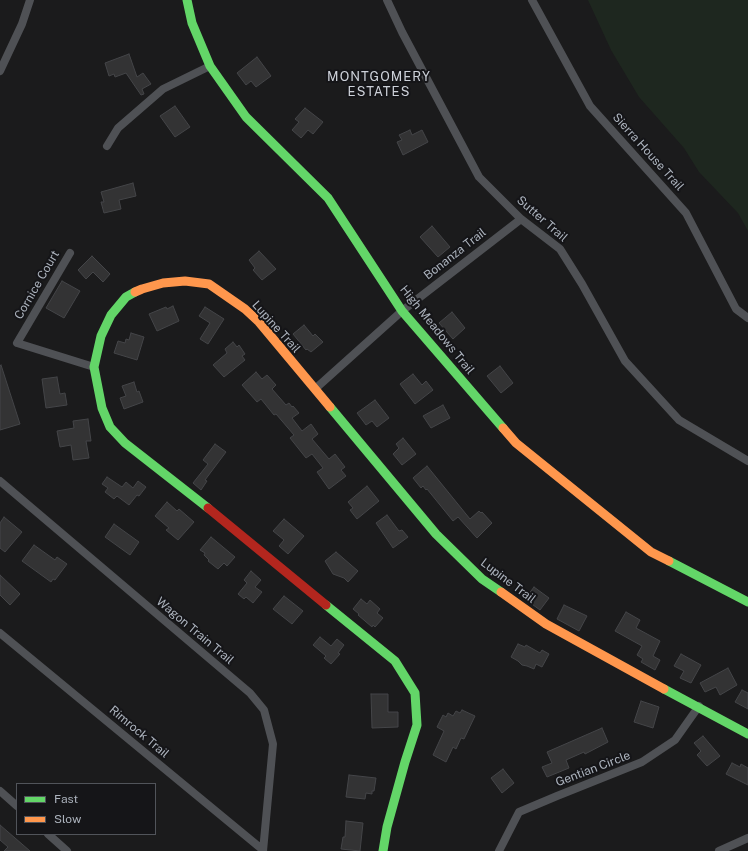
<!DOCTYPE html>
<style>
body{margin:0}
#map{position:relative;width:748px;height:851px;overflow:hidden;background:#1b1b1c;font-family:"Public Sans",sans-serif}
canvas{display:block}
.legend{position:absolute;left:16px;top:783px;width:140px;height:52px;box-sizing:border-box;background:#151518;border:1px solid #51545a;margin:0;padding:5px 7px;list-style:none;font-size:12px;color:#acb3bd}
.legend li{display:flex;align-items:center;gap:8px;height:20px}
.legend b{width:20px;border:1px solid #51545a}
</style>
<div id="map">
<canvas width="748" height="851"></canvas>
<ul class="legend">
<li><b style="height:5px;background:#63d668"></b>Fast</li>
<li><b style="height:5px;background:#ff974d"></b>Slow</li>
</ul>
</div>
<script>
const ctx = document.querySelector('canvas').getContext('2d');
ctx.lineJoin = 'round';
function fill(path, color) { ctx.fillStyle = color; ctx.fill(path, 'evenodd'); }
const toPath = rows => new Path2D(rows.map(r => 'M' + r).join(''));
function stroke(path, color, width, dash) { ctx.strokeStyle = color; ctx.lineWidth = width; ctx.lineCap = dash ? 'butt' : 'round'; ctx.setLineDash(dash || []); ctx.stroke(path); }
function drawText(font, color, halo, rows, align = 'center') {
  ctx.font = font + ' "Public Sans",sans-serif'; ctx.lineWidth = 4; ctx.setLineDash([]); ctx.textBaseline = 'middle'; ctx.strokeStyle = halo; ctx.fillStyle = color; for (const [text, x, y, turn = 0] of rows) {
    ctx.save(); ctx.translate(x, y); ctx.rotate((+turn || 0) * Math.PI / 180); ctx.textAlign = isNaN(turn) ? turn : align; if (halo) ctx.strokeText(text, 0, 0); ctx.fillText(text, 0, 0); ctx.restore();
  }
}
const green = toPath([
 [588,0,748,0,748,231,738,213,699,172,684,148,639,97,611,50]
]);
const building = toPath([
 [129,54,137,77,143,73,151,84,142,89,144,94,141,95,126,73,115,77,114,74,109,76,105,63,129,54],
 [257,57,271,76,256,87,251,81,246,85,237,73,257,57],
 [175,106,190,127,175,137,160,116,175,106],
 [305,108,323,122,313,134,308,130,301,138,292,130,299,122,295,119,305,108],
 [410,130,412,135,422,130,428,142,403,155,397,142,402,140,399,135,410,130],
 [133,183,136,196,119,200,121,209,104,213,101,202,104,202,101,192,133,183],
 [432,226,450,247,438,257,420,237,432,226],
 [259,251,276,269,262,280,253,270,255,268,249,260,259,251],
 [92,256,110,274,103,282,93,272,86,279,78,270,92,256],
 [62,281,80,291,64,318,46,308,62,281],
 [173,306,179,321,157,331,149,314,166,307,167,309,173,306],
 [205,307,224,319,208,344,200,339,210,323,199,316,205,307],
 [452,312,465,328,453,339,439,323,452,312],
 [304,325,313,336,315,334,323,342,311,352,307,349,306,350,293,334,304,325],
 [131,333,144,337,137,360,114,353,118,341,125,343,126,339,129,340,131,333],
 [233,342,237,347,239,345,245,354,242,356,245,360,224,377,213,365,227,353,225,349,233,342],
 [1,365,20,424,0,430,0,366,1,365],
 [500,366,513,383,501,393,487,376,500,366],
 [256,372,262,379,267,375,276,385,272,389,286,405,289,403,292,407,293,406,299,413,292,418,302,431,311,424,318,434,312,439,329,459,335,454,345,467,341,470,346,476,329,489,317,472,323,468,312,454,306,458,290,438,294,435,276,414,274,415,261,399,257,402,242,385,256,372],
 [413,374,422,385,426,381,433,390,415,404,400,384,413,374],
 [57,377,60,394,65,393,67,405,46,408,42,379,57,377],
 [134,382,137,392,139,391,143,402,124,409,120,398,126,396,122,386,134,382],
 [375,400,389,418,377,427,372,421,366,425,357,413,375,400],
 [443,405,450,418,431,428,423,416,443,405],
 [88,419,91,441,86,441,89,458,73,460,71,445,60,447,57,431,74,428,73,421,88,419],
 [403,438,416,454,402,465,393,454,399,448,396,444,403,438],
 [215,444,226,452,205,480,207,481,201,490,193,483,208,464,203,460,215,444],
 [427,466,470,519,479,511,481,513,482,512,492,523,477,538,458,517,453,521,427,489,426,490,423,486,421,488,413,478,427,466],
 [107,477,122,487,126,482,133,488,138,481,146,487,139,496,137,495,129,505,117,496,114,499,105,492,108,488,102,484,107,477],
 [367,486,379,501,357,519,350,510,353,508,348,502,367,486],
 [167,502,177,511,179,509,194,522,178,540,166,530,169,528,155,516,167,502],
 [387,515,399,531,402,530,408,537,393,548,376,523,387,515],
 [4,517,22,532,5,552,0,548,0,523,4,517],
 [284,519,304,536,288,554,279,546,284,540,273,531,284,519],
 [114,524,139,542,130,555,105,537,114,524],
 [211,537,235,557,227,566,224,563,218,569,208,561,209,560,204,555,205,553,200,550,211,537],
 [34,545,55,560,57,557,67,564,55,580,53,579,51,582,22,561,34,545],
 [336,552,358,571,348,582,344,578,333,574,325,561,336,552],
 [251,571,261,580,255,587,262,592,253,603,246,597,244,599,238,594,247,583,244,580,251,571],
 [0,575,20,594,10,605,0,595,0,575],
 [534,587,549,598,540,610,525,599,534,587],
 [284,596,303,611,292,624,273,609,284,596],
 [361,599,367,604,370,600,380,609,377,613,383,618,375,627,373,625,372,627,358,615,359,614,353,609,361,599],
 [564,605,587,616,579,631,557,619,564,605],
 [626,612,640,620,636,628,660,641,653,656,660,660,655,670,641,662,643,659,637,655,642,646,615,631,626,612],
 [320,637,331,646,337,639,344,645,338,653,340,654,331,664,324,658,326,656,313,645,320,637],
 [518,644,525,647,526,645,540,653,542,650,549,654,542,667,536,664,534,669,527,666,522,665,518,661,511,657,518,644],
 [681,654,701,665,691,683,680,678,684,671,674,666,681,654],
 [728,668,737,685,720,695,716,687,705,692,700,683,728,668],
 [742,690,748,693,748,709,735,702,742,690],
 [371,694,388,694,388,712,398,712,398,727,372,728,371,694],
 [641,701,659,707,653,728,634,722,641,701],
 [462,710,475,716,464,739,461,738,456,749,453,747,446,762,433,755,444,731,437,727,443,715,446,717,448,713,453,716,456,711,460,713,462,710],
 [602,728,608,742,585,754,584,752,566,760,569,768,547,777,542,767,552,763,547,752,602,728],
 [703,736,720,756,707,766,697,755,701,751,694,743,703,736],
 [732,763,740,767,741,764,748,768,748,785,726,774,732,763],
 [503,769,514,783,502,793,491,778,503,769],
 [349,775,376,778,374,791,372,791,372,794,366,793,365,799,346,797,349,775],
 [346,821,363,823,360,851,341,849,343,837,345,837,346,821],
 [0,825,30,851,4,851,8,847,0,840,0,825]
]);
const street = toPath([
 [387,0,402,32,479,177,521,219,560,249,582,284,625,361,679,420,748,461],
 [532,0,590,106,686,213,736,309,748,318],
 [0,71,22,24,30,0],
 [107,146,118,128,163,89,210,66],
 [70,253,17,343,94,367],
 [315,389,402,311,521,219],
 [0,481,250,693,264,710,273,744,263,851],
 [0,633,263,850],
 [0,791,17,806],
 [48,834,67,851],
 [499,851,519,812,557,796,642,762,675,740,699,706],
 [719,851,748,838]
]);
const fast = toPath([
 [187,0,192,23,210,66,246,117,328,198,402,311,503,428],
 [135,292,126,297,111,315,101,336,94,367,102,408,110,427,125,443,208,508],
 [330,407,436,534,482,579,501,592],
 [669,561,748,602],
 [326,605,395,661,415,693,417,725,405,762,387,827,383,851],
 [664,689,748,734]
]);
const slow = toPath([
 [135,292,142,289,163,283,185,281,209,284,245,309,259,322,330,407],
 [503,428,516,443,651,552,669,561],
 [501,592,546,624,664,689]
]);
const jam = toPath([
 [208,508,326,605]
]);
const streetNames = [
 ["Sierra House Trail",648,152,48],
 ["Sutter Trail",542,219,41],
 ["Bonanza Trail",455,254,-38],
 ["Cornice Court",37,285,-60],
 ["Lupine Trail",276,327,48],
 ["High Meadows Trail",437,330,51],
 ["Lupine Trail",508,581,37],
 ["Wagon Train Trail",195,631,40],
 ["Rimrock Trail",139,732,40],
 ["Gentian Circle",593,769,-21]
];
const neighbourhoodNames = [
 ["MONTGOMERY",379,77],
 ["ESTATES",379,92]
];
fill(green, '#1e271f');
fill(building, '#333334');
stroke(building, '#444548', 1);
stroke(street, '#4f5155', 8);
stroke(fast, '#63d668', 9);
stroke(slow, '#ff974d', 9);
stroke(jam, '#b3261e', 9);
drawText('12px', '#acb3bd', '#151518', streetNames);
ctx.letterSpacing = '1px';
drawText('13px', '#cdd1d9', '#151518', neighbourhoodNames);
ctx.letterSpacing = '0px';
</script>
